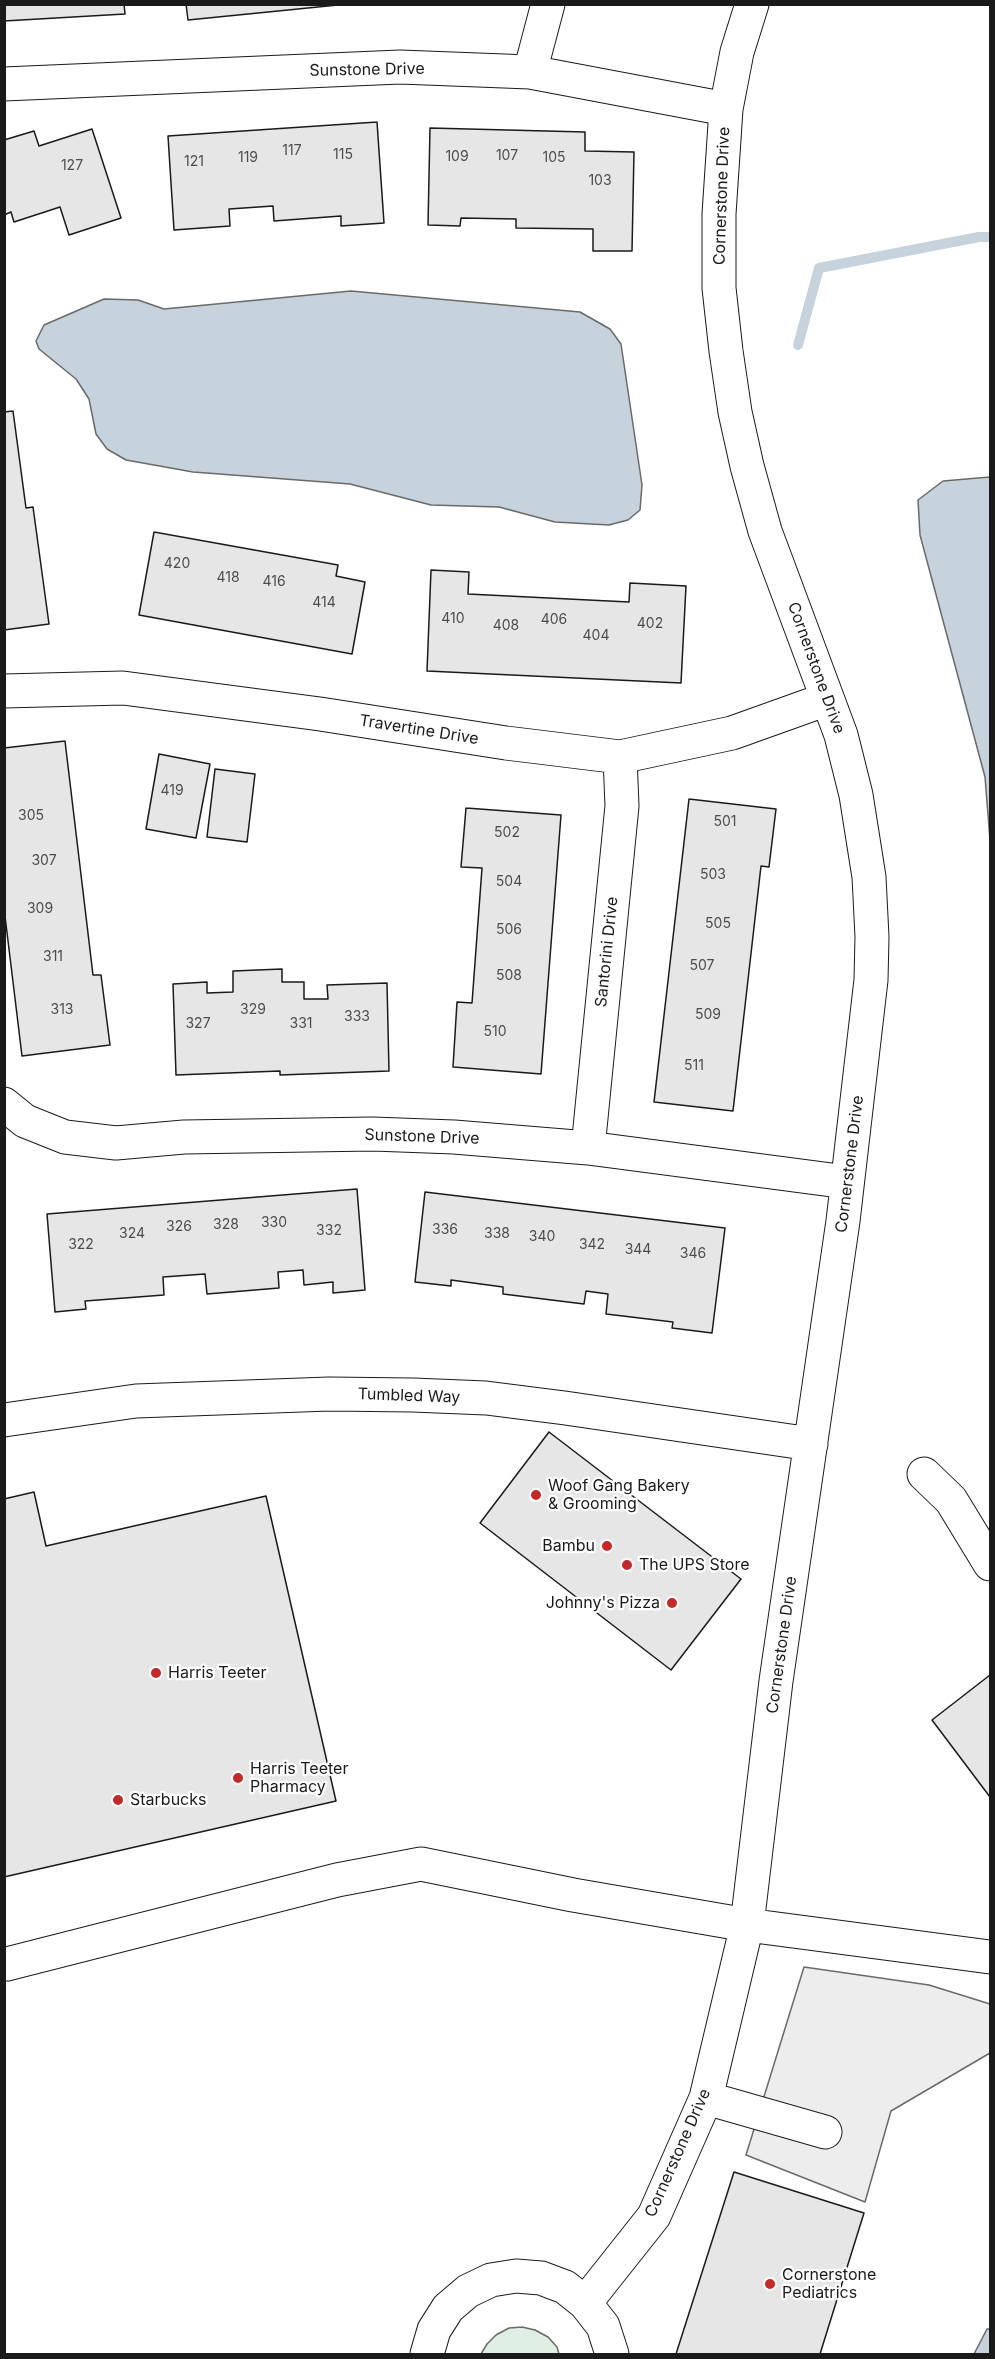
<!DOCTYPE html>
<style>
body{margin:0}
#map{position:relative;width:995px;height:2359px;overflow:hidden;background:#fff;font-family:Inter,sans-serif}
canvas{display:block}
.frame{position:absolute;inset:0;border:6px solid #1a1a1a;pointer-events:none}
</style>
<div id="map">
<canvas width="995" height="2359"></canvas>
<div class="frame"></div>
</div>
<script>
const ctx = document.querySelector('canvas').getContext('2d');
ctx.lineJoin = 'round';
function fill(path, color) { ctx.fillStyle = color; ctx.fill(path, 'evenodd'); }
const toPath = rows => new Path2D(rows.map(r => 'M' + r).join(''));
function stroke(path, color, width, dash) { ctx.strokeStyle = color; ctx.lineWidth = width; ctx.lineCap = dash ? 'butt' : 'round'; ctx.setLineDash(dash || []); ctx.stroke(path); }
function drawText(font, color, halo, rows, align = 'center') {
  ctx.font = font + ' Inter,sans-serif'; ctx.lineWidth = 4.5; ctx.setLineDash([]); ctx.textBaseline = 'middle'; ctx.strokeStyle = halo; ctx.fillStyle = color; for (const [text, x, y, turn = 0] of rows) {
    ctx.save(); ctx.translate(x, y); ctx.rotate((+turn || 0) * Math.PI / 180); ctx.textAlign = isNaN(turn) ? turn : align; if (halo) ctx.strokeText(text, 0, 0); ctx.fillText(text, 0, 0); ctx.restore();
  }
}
const green = toPath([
 [522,2327,535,2330,548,2337,557,2347,559,2354,481,2354,487,2344,496,2335,509,2328,522,2327]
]);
const parking = toPath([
 [804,1967,929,1985,990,2004,990,2053,891,2111,865,2202,746,2155,804,1967]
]);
const water = toPath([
 [351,291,580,312,610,329,621,344,642,485,640,510,628,520,609,525,555,522,499,507,431,505,350,484,193,472,126,460,107,449,96,434,89,399,76,379,39,349,36,341,44,325,104,299,138,300,164,309,351,291],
 [990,477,990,840,985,777,920,535,918,500,943,481,990,477],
 [987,2329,990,2329,990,2354,974,2354,987,2329]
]);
const stream = toPath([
 [798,345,819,268,979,237,990,237]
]);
const building = toPath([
 [4,4,124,4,125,14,4,21,4,4],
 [186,4,348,4,188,20,186,4],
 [377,122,384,223,341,226,341,216,274,221,273,206,229,209,230,226,174,230,168,136,377,122],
 [430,128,585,132,585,151,634,152,632,251,593,251,593,229,516,228,516,219,461,218,460,226,428,225,430,128],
 [92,129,121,218,69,235,60,207,14,222,11,212,4,215,4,140,34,131,39,146,92,129],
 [13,411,26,508,33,507,49,624,4,630,4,412,13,411],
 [154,532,338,565,336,576,365,582,352,654,139,615,154,532],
 [431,570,469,572,468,594,629,602,630,583,686,586,681,683,427,671,431,570],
 [65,741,93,975,101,975,110,1045,22,1056,4,908,4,748,65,741],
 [159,754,210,764,196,838,146,829,159,754],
 [215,769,255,774,247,842,207,837,215,769],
 [689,799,776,809,769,867,761,866,733,1111,654,1102,689,799],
 [466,808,561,815,541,1074,453,1067,457,1002,472,1003,482,868,461,867,466,808],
 [282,969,282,982,304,982,304,999,328,999,327,985,387,983,389,1071,280,1075,280,1071,176,1075,173,984,207,982,207,993,233,992,233,971,282,969],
 [357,1189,365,1290,333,1293,333,1282,304,1285,303,1270,278,1272,279,1288,207,1294,205,1274,163,1277,164,1295,85,1301,86,1309,55,1312,47,1214,357,1189],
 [425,1192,725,1228,712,1333,672,1328,673,1322,606,1314,608,1294,586,1291,584,1304,503,1294,503,1287,451,1280,451,1286,415,1282,425,1192],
 [549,1432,741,1579,671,1670,480,1523,549,1432],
 [34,1492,46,1546,266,1496,336,1801,4,1877,4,1499,34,1492],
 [990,1675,990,1797,932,1720,990,1675],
 [734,2172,864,2213,820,2354,676,2354,734,2172]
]);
const minor = toPath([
 [530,72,548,4],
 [4,84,400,67,530,72,726,109],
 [4,691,123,688,320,714,506,743,620,757,732,733,827,699],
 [4,1104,25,1121,65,1137,116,1143,184,1137,373,1134,454,1137,588,1148,847,1182],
 [588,1148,622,806,620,757],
 [4,1420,136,1401,329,1394,413,1395,486,1398,565,1408,811,1444],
 [924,1474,951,1500,990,1564],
 [7,1964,337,1880,421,1864,573,1895,747,1925,990,1957],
 [706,2098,825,2132],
 [585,2303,654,2216,706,2098,747,1925,776,1681,843,1221,871,980,872,937,869,877,856,795,841,735,765,531,747,466,735,412,726,351,719,288,719,214,726,109,737,52,752,4],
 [427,2354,434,2330,448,2308,468,2291,491,2280,516,2276,541,2278,565,2287,585,2303,603,2326,612,2354]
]);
const markers = [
 [536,1495,6,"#c62828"],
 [607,1546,6,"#c62828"],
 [627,1565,6,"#c62828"],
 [672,1603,6,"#c62828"],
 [156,1673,6,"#c62828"],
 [238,1778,6,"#c62828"],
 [118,1800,6,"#c62828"],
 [770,2284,6,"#c62828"]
];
const numberNames = [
 ["117",292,151],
 ["115",343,155],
 ["107",507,156],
 ["109",457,157],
 ["119",248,158],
 ["105",554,158],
 ["121",194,162],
 ["127",72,166],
 ["103",600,181],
 ["420",177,564],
 ["418",228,578],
 ["416",274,582],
 ["414",324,603],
 ["410",453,619],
 ["406",554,620],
 ["402",650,624],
 ["408",506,626],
 ["404",596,636],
 ["419",172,791],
 ["305",31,816],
 ["501",725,822],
 ["502",507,833],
 ["307",44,861],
 ["503",713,875],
 ["504",509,882],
 ["309",40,909],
 ["505",718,924],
 ["506",509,930],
 ["311",53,957],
 ["507",702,966],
 ["508",509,976],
 ["313",62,1010],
 ["329",253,1010],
 ["509",708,1015],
 ["333",357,1017],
 ["327",198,1024],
 ["331",301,1024],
 ["510",495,1032],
 ["511",694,1066],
 ["330",274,1223],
 ["328",226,1225],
 ["326",179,1227],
 ["336",445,1230],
 ["332",329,1231],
 ["324",132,1234],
 ["338",497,1234],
 ["340",542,1237],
 ["322",81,1245],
 ["342",592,1245],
 ["344",638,1250],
 ["346",693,1254]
];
const streetNames = [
 ["Sunstone Drive",367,70,-1],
 ["Cornerstone Drive",722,196,-88],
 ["Cornerstone Drive",816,668,70],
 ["Travertine Drive",419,730,9],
 ["Santorini Drive",607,952,-84],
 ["Sunstone Drive",422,1137,2],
 ["Cornerstone Drive",850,1164,-83],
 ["Tumbled Way",409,1396,2],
 ["Cornerstone Drive",782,1645,-82],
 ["Cornerstone Drive",678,2153,-66]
];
const poiNames = [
 ["Woof Gang Bakery",548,1486],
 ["& Grooming",548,1504],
 ["Bambu",595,1546,"right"],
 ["The UPS Store",639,1565],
 ["Johnny's Pizza",660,1603,"right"],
 ["Harris Teeter",168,1673],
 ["Harris Teeter",250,1769],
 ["Pharmacy",250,1787],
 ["Starbucks",130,1800],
 ["Cornerstone",782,2275],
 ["Pediatrics",782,2293]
];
fill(green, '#e0efe3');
stroke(green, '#6a6a6a', 1.5);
fill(parking, '#ededed');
stroke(parking, '#6a6a6a', 1.5);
fill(water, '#c6d2dc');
stroke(water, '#6a6a6a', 1.5);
stroke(stream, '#c6d2dc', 10);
fill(building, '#e6e6e6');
stroke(building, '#1a1a1a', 1.5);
stroke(minor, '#1a1a1a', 35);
stroke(minor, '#fff', 33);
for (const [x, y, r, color] of markers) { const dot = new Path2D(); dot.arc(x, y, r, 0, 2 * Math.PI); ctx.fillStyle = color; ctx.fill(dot); stroke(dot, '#fff', 2); }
drawText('14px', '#4d4d4d', null, numberNames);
drawText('16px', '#1a1a1a', '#fff', streetNames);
drawText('16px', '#1a1a1a', '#fff', poiNames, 'left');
</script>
